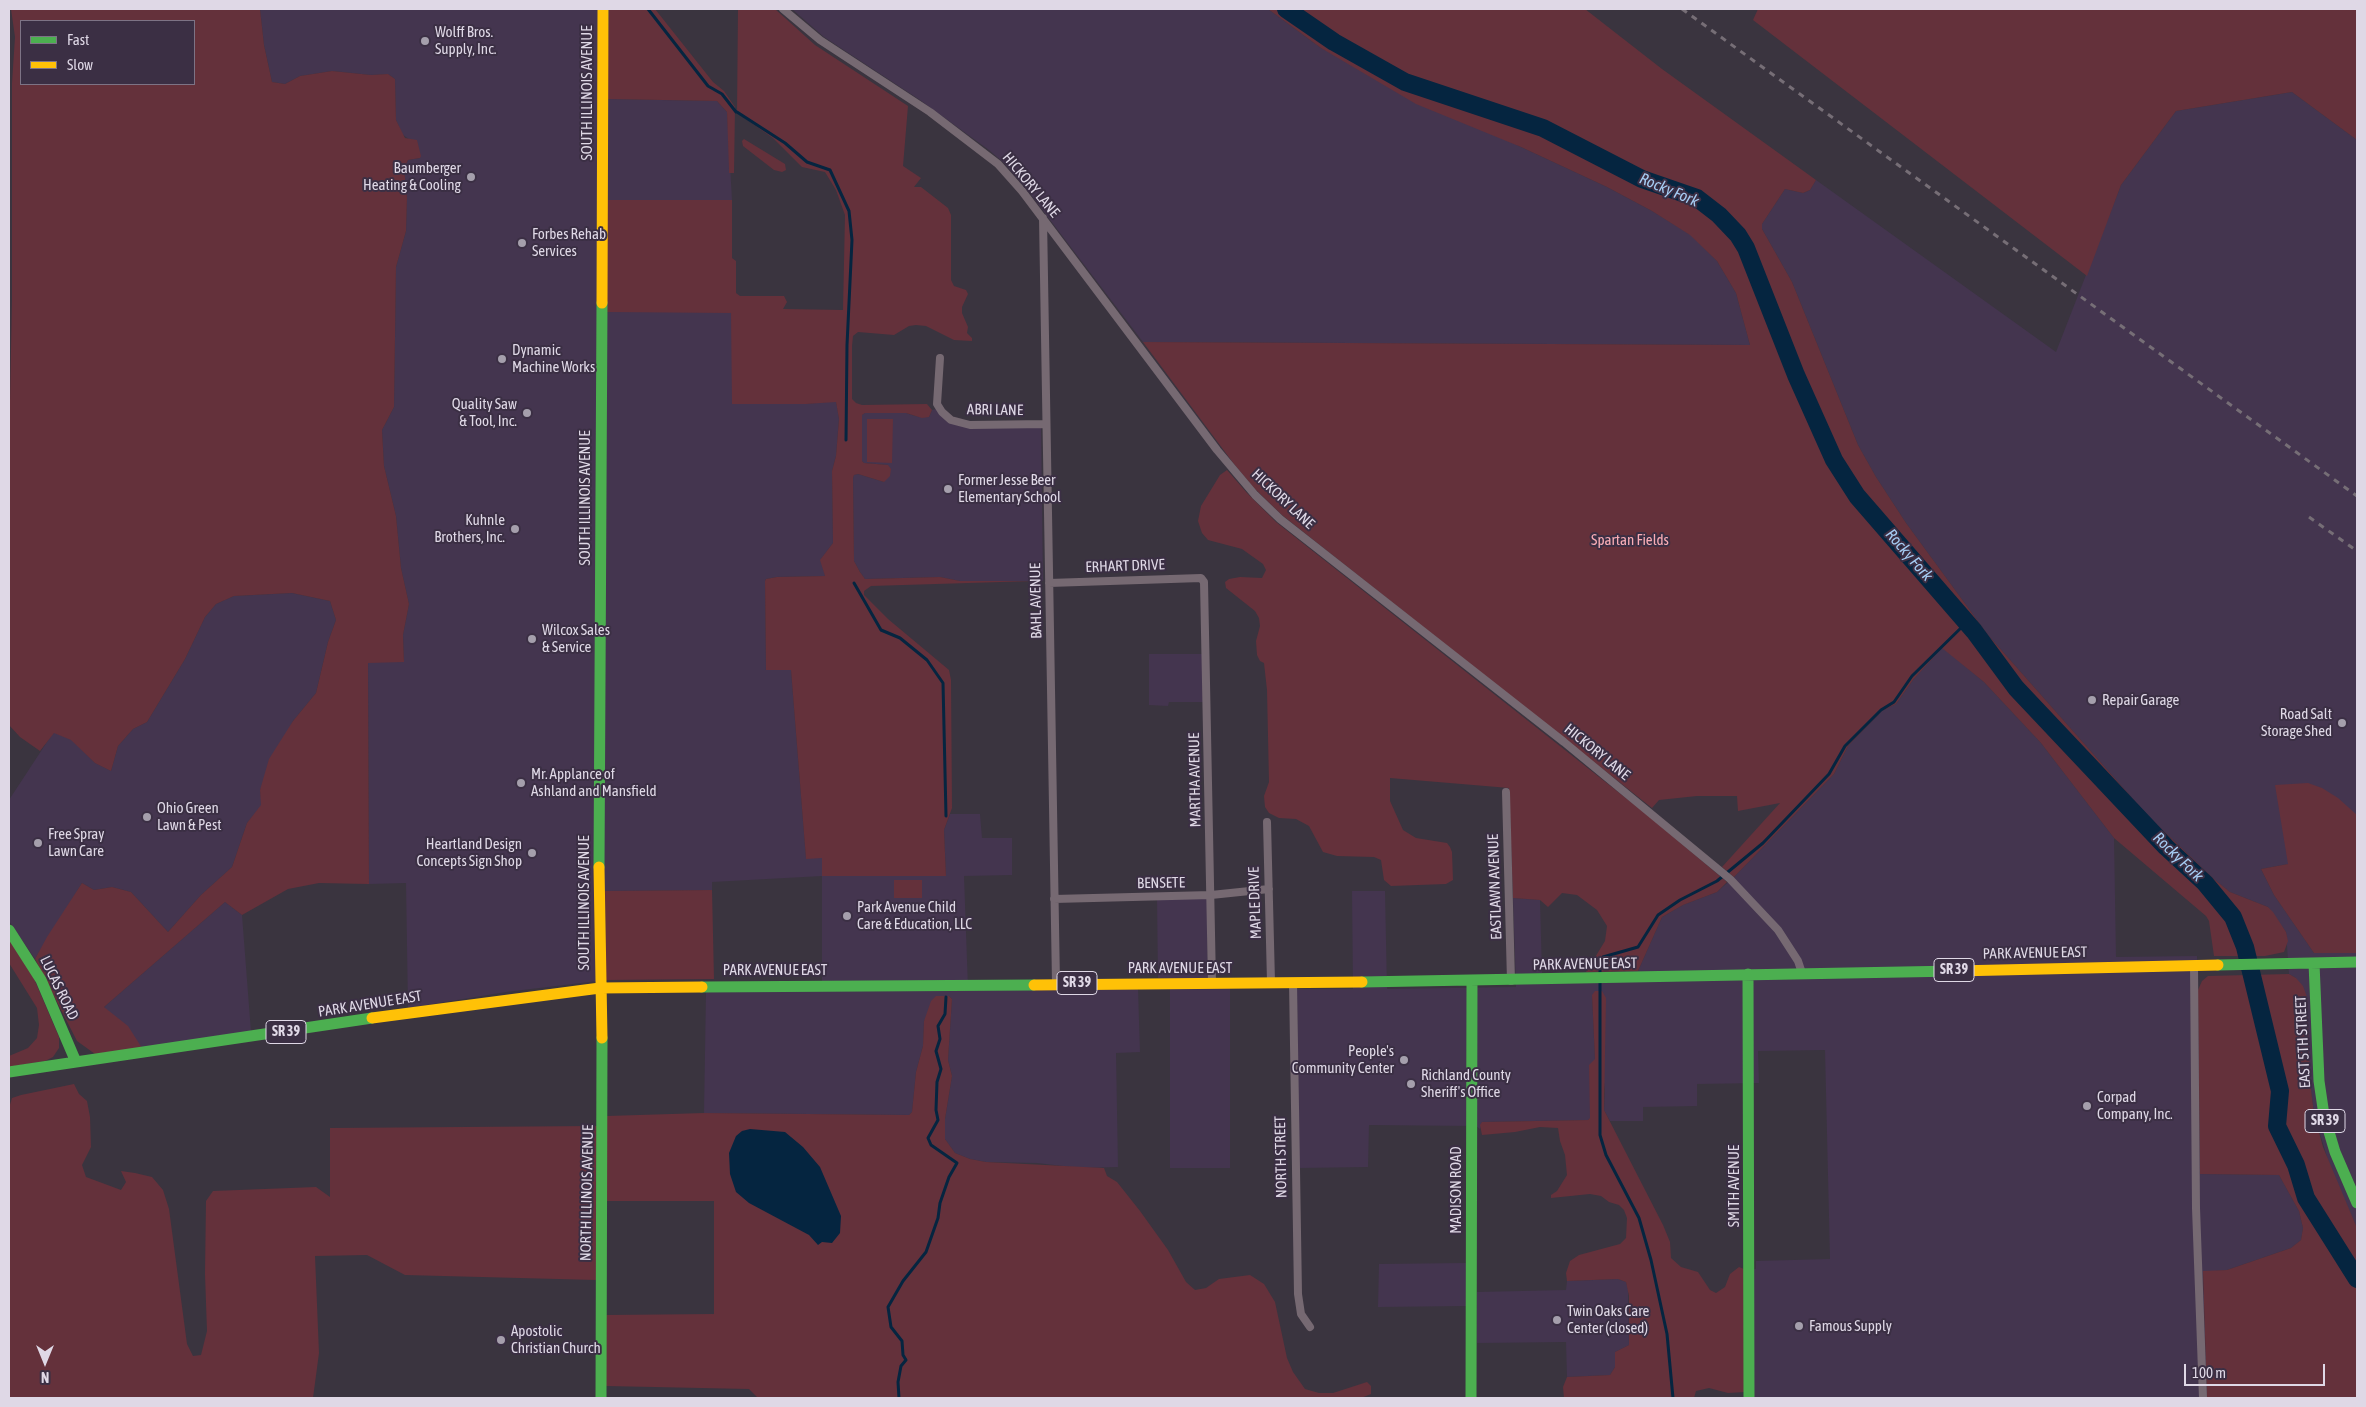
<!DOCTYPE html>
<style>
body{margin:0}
#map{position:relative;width:2366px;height:1407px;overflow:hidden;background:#3a343f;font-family:"Asap Condensed",sans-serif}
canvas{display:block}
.frame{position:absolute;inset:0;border:10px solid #dfd8e6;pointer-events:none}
.legend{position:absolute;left:20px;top:20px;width:175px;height:65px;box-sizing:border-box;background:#3b2f44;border:1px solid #7d7385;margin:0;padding:6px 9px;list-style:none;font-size:15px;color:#dfd8e6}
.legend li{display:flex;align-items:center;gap:10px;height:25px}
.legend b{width:25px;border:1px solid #7d7385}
.north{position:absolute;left:20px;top:1337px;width:50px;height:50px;-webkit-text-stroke:4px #3b2f44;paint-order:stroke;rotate:180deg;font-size:14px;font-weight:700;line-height:20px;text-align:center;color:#dfd8e6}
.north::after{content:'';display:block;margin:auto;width:18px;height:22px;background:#dfd8e6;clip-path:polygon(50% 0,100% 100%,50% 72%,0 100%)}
.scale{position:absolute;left:2184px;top:1364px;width:141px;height:22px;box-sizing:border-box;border:2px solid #dfd8e6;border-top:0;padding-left:6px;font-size:15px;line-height:18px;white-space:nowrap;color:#dfd8e6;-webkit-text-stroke:4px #3b2f44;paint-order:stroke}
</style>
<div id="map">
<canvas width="2366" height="1407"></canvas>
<div class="frame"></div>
<ul class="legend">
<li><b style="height:6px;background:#4caf50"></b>Fast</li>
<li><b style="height:6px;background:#ffc107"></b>Slow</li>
</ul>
<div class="north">N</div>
<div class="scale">100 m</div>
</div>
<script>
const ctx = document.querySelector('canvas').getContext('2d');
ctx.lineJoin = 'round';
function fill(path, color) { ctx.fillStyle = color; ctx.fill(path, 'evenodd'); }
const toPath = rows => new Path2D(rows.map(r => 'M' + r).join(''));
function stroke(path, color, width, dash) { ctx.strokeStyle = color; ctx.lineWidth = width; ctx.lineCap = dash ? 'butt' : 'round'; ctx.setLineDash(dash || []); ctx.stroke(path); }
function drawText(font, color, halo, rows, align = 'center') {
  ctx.font = font + ' "Asap Condensed",sans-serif'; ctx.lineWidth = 4; ctx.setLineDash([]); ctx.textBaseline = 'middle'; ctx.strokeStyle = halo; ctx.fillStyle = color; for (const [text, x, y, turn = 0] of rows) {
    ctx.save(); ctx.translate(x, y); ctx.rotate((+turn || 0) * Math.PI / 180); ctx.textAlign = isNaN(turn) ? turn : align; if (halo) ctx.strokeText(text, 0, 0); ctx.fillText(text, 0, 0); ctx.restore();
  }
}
const built = toPath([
 [260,9,609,9,607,99,717,101,727,112,732,200,606,201,606,312,731,312,753,403,806,404,836,401,839,419,836,456,832,471,833,543,821,559,825,576,777,577,766,579,765,581,766,670,791,670,806,858,823,858,823,876,946,876,944,830,950,814,980,814,982,838,1012,838,1012,875,964,876,968,988,1138,988,1140,1052,1116,1053,1118,1167,1080,1168,1037,1163,986,1162,970,1159,955,1153,945,1139,945,1119,952,1076,948,1060,952,999,949,996,924,1021,923,1046,916,1072,912,1112,909,1115,704,1113,706,992,822,989,822,876,712,882,712,890,605,891,606,980,506,992,408,1008,406,883,369,884,368,662,404,661,403,635,409,604,401,568,396,516,384,466,382,430,394,407,396,267,406,231,407,198,404,168,408,160,420,158,410,140,402,134,396,120,395,79,388,74,371,75,332,71,300,76,285,84,272,82,264,45],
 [792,9,1268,9,1321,48,1521,147,1607,187,1652,211,1691,235,1717,261,1736,293,1750,345,1143,342,1025,187,1004,163,989,150,920,100,824,37],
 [2292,92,2357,140,2357,815,2288,864,2261,869,2274,895,2314,953,2357,953,2357,1228,2331,1170,2314,1114,2296,978,2289,974,2286,932,2268,907,2230,892,2215,880,2148,816,1988,635,1906,523,1876,477,1858,445,1792,282,1762,229,1762,224,1785,189,1803,193,1810,190,1816,180,2056,352,2121,185,2176,111],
 [937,409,951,422,1041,426,1043,581,960,581,940,577,865,579,860,572,854,561,853,478,854,475,858,474,884,482,888,465,864,463,862,461,862,415,865,413,906,413,915,416,929,417,932,410],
 [292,593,330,601,336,620,328,642,316,693,293,721,260,790,262,805,247,823,232,867,201,895,168,932,131,892,112,887,94,890,82,883,35,959,9,921,9,800,47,742,54,732,72,740,95,763,111,771,118,746,133,729,147,722,185,659,205,617,216,604,234,596],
 [1942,647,1984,682,2041,743,2114,838,2116,957,2197,956,2200,1174,2279,1175,2299,1211,2303,1228,2301,1240,2291,1248,2227,1270,2203,1272,2207,1398,1744,1398,1744,1269,1756,1269,1756,1261,1830,1259,1825,1050,1758,1051,1759,1083,1697,1084,1697,1106,1643,1107,1643,1121,1610,1121,1604,1110,1605,1090,1592,995,1595,1059,1591,1118,1588,1120,1482,1122,1480,1129,1476,1126,1369,1125,1368,1167,1299,1168,1297,989,1353,989,1352,891,1385,891,1387,989,1516,987,1513,898,1540,900,1542,973,1638,971,1662,917,1683,905,1717,892,1734,877,1834,774,1848,746,1882,711,1896,704,1913,680],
 [1149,654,1202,654,1203,702,1169,702,1168,706,1149,705],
 [1207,897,1208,987,1230,987,1230,1168,1170,1168,1170,979,1158,978,1157,898],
 [225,902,242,915,251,1032,142,1048,104,1007],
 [1466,1263,1466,1306,1378,1307,1379,1264],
 [1618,1279,1626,1282,1628,1289,1629,1345,1615,1352,1615,1367,1610,1375,1567,1377,1566,1342,1477,1343,1477,1292,1566,1290,1567,1281]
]);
const green = toPath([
 [11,9,260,9,264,45,272,82,285,84,300,76,332,71,371,75,388,74,395,79,396,120,405,138,417,140,421,156,420,158,408,160,404,168,407,198,406,231,396,267,394,407,382,430,384,466,396,516,401,568,409,604,403,635,404,662,368,663,369,884,319,883,288,889,242,915,225,902,104,1007,128,1026,142,1048,95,1054,77,1041,35,959,47,937,82,883,94,890,112,887,131,892,168,932,201,895,232,867,247,823,261,805,260,790,269,759,293,721,316,693,328,642,336,620,330,601,292,593,234,596,216,604,205,617,185,659,147,722,133,729,118,746,111,771,95,763,71,740,54,733,40,751,20,737,9,725,9,451,12,300,12,83,15,37],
 [21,21,194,21,194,84,21,84],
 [609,9,655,9,713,82,724,91,735,107,734,173,729,173,729,169,727,112,717,101,607,99],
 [738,9,775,9,815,45,908,106,903,166,921,178,914,187,921,187,948,208,951,215,951,280,954,286,966,290,968,294,962,307,962,313,968,327,967,333,972,338,972,341,954,340,926,326,916,325,909,326,894,335,858,332,853,336,852,346,852,399,856,403,862,405,927,404,932,410,929,417,922,418,906,413,865,413,862,415,862,461,864,463,888,465,891,469,890,476,884,482,858,474,854,475,853,478,854,561,860,572,865,579,940,577,960,581,1034,581,871,586,864,591,864,595,888,619,949,670,951,680,952,808,944,830,946,876,822,876,822,858,806,859,791,670,766,670,765,581,766,579,777,577,825,576,820,560,833,543,832,471,836,456,839,419,836,402,806,404,732,404,731,313,606,312,606,200,732,200,732,258,736,261,736,293,740,296,784,296,787,302,783,309,843,310,845,215,836,190,825,172,802,167,773,138,737,113],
 [1268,9,1585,9,1662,69,1816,180,1810,190,1803,193,1785,189,1762,224,1762,229,1792,282,1858,445,1876,477,1906,523,1988,635,2148,816,2215,880,2230,892,2268,907,2273,912,2286,932,2288,941,2284,952,2265,956,2214,956,2209,921,2206,916,2114,838,2041,743,1984,682,1942,648,1913,680,1896,704,1882,711,1848,746,1834,774,1734,877,1722,867,1780,803,1738,811,1737,796,1697,796,1659,800,1652,808,1282,515,1254,488,1234,464,1143,342,1750,345,1736,293,1717,261,1690,235,1652,211,1607,187,1521,147,1416,104,1321,48],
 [1758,9,2357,9,2357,140,2292,92,2176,111,2121,185,2087,276,1753,20],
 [744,139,785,164,786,170,782,172,774,170,743,146,742,141],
 [867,419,893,419,892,463,867,462],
 [1227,470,1247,493,1276,522,1646,814,1727,882,1717,892,1683,905,1662,917,1638,971,1586,972,1605,941,1607,926,1597,910,1577,895,1562,893,1548,907,1540,900,1513,898,1509,788,1390,778,1390,801,1403,830,1416,838,1447,843,1450,847,1452,852,1453,880,1446,884,1391,886,1384,880,1381,860,1374,857,1337,856,1323,852,1309,826,1296,819,1279,818,1269,813,1265,807,1264,796,1269,782,1267,690,1264,663,1260,661,1257,655,1256,641,1260,626,1259,618,1255,611,1226,588,1225,582,1229,579,1240,577,1262,578,1266,570,1263,564,1242,549,1208,540,1202,533,1198,521,1201,506,1220,475],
 [2308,783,2322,788,2338,798,2357,815,2357,953,2314,953,2274,895,2261,869,2288,864,2275,785],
 [894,880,922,880,922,898,894,898],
 [712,890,714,979,606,980,605,891],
 [9,938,32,974,59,1037,59,1048,53,1057,45,1061,9,1067,9,1056,28,1048,37,1038,39,1025,37,1008,9,963],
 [2289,974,2296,978,2303,986,2307,997,2310,1081,2314,1114,2323,1147,2357,1228,2357,1398,2207,1398,2203,1271,2227,1270,2291,1248,2301,1240,2303,1228,2299,1211,2279,1175,2200,1174,2198,990,2202,981,2208,976],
 [1595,991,1602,991,1606,998,1604,1110,1663,1225,1670,1242,1671,1258,1681,1267,1698,1272,1710,1290,1716,1293,1725,1287,1730,1274,1739,1267,1744,1269,1745,1392,1728,1393,1709,1388,1696,1391,1694,1398,1564,1398,1563,1387,1567,1377,1610,1375,1615,1367,1615,1352,1629,1345,1629,1296,1626,1282,1618,1279,1567,1281,1566,1273,1570,1261,1579,1255,1620,1244,1626,1238,1627,1218,1624,1210,1619,1205,1609,1202,1601,1196,1590,1194,1551,1198,1551,1195,1557,1191,1567,1175,1565,1155,1560,1141,1558,1128,1540,1127,1515,1132,1482,1135,1480,1125,1482,1122,1588,1120,1590,1118,1589,1065,1595,1059,1592,995],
 [936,996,949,996,952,999,948,1060,952,1076,945,1119,945,1139,955,1153,970,1159,986,1162,1104,1168,1107,1176,1117,1182,1140,1211,1168,1250,1186,1282,1195,1290,1206,1288,1219,1279,1250,1275,1264,1284,1275,1302,1287,1358,1293,1372,1305,1389,1319,1393,1333,1393,1367,1382,1371,1386,1371,1394,1361,1398,758,1398,749,1389,606,1386,606,1315,714,1314,714,1201,607,1201,607,1116,704,1113,909,1115,912,1112,916,1072,923,1046,924,1021,931,1001],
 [74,1084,79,1094,87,1101,90,1117,91,1147,82,1165,86,1177,121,1190,126,1182,121,1171,135,1173,152,1177,163,1190,169,1209,187,1344,193,1356,201,1355,207,1331,205,1274,206,1201,213,1191,316,1187,330,1197,330,1128,597,1126,596,1280,405,1275,367,1255,315,1256,319,1353,313,1398,9,1398,9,1108,12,1098,21,1095]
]);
const water = toPath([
 [750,1129,785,1132,803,1147,820,1167,841,1216,840,1233,832,1243,822,1242,818,1245,809,1235,749,1203,736,1192,730,1174,729,1153,736,1136,742,1131]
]);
const stream = toPath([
 [648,9,708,86,722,94,736,112],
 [737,112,785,143,807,162,830,170,849,211,852,240,847,345,846,440],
 [854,583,881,630,900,638,927,660,943,683,946,816],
 [1600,975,1600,962,1603,957,1638,947,1658,915,1680,900,1717,881,1763,843,1829,774,1845,746,1881,710,1894,702,1912,676,1967,622],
 [1600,981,1600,1135,1606,1155,1639,1218,1651,1260,1667,1334,1673,1398],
 [899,1398,898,1382,901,1366,906,1360,903,1355,902,1341,891,1327,888,1307,903,1281,926,1252,938,1218,940,1203,949,1177,957,1163,931,1145,928,1138,938,1120,936,1110,937,1082,941,1069,936,1051,940,1039,938,1026,945,1014,946,997]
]);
const river = toPath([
 [1286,9,1334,42,1405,82,1543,128,1642,179,1697,198,1719,215,1738,235,1746,248,1796,375,1834,460,1857,496,1974,631,2016,688,2166,847,2205,883,2233,917,2245,947,2280,1091,2277,1126,2296,1165,2306,1198,2357,1279]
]);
const street = toPath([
 [783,9,820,40,930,112,998,164,1022,191,1217,450,1255,495,1280,519,1564,742,1730,879,1778,930,1798,961,1802,973],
 [1043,218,1056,983],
 [940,358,937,404,942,412,951,420,970,425,1046,424],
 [1049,583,1201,578,1204,582,1212,983],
 [1506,792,1511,981],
 [1267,822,1271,982],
 [1054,899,1211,895,1269,889],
 [2194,965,2196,1208,2203,1398],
 [1293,982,1298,1294,1301,1314,1310,1327]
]);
const fast = toPath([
 [599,867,602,303],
 [9,930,41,980,76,1062,372,1018],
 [2314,963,2319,1081,2324,1115,2335,1152,2357,1203],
 [2218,965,2357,962],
 [1748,974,1749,1398],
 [1362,982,1956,971],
 [702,987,1034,985],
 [9,1072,76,1062],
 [601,1398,602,1038],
 [1471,1398,1472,981]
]);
const slow = toPath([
 [602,303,603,9],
 [599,867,602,1038],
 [1956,971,2218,965],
 [1034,985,1362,982],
 [372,1018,600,988,702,987]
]);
const rail = toPath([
 [1682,9,2357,496],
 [2309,517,2357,551]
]);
const markers = [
 [425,41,5,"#a59fac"],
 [471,177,5,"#a59fac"],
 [522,243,5,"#a59fac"],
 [502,359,5,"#a59fac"],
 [527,413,5,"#a59fac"],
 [948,489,5,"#a59fac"],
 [515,529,5,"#a59fac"],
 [532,639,5,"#a59fac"],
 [2092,700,5,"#a59fac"],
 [2342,723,5,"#a59fac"],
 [521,783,5,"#a59fac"],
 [147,817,5,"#a59fac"],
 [38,843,5,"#a59fac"],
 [532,853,5,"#a59fac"],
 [847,916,5,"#a59fac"],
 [1404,1060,5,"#a59fac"],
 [1411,1084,5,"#a59fac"],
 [2087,1106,5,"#a59fac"],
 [1557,1320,5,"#a59fac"],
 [1799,1326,5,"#a59fac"],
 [501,1340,5,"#a59fac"]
];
const shields = [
 [1954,970,40],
 [1077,983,40],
 [286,1032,40],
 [2325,1121,40]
];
const shieldNames = [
 ["SR 39",1954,970],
 ["SR 39",1077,983],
 ["SR 39",286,1032],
 ["SR 39",2325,1121]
];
const poiNames = [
 ["Wolff Bros.",435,32],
 ["Supply, Inc.",435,49],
 ["Baumberger",461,168,"right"],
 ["Heating & Cooling",461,185,"right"],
 ["Forbes Rehab",532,234],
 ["Services",532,251],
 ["Dynamic",512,350],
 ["Machine Works",512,367],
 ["Quality Saw",517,404,"right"],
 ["& Tool, Inc.",517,421,"right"],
 ["Former Jesse Beer",958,480],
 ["Elementary School",958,497],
 ["Kuhnle",505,520,"right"],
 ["Brothers, Inc.",505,537,"right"],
 ["Wilcox Sales",542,630],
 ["& Service",542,647],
 ["Repair Garage",2102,700],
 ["Road Salt",2332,714,"right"],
 ["Storage Shed",2332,731,"right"],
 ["Mr. Applance of",531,774],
 ["Ashland and Mansfield",531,791],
 ["Ohio Green",157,808],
 ["Lawn & Pest",157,825],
 ["Free Spray",48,834],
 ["Lawn Care",48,851],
 ["Heartland Design",522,844,"right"],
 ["Concepts Sign Shop",522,861,"right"],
 ["Park Avenue Child",857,907],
 ["Care & Education, LLC",857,924],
 ["People's",1394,1051,"right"],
 ["Community Center",1394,1068,"right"],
 ["Richland County",1421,1075],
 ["Sheriff's Office",1421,1092],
 ["Corpad",2097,1097],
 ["Company, Inc.",2097,1114],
 ["Twin Oaks Care",1567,1311],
 ["Center (closed)",1567,1328],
 ["Famous Supply",1809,1326],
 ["Apostolic",511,1331],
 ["Christian Church",511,1348]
];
const streetNames = [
 ["SOUTH ILLINOIS AVENUE",587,93,-90],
 ["HICKORY LANE",1031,185,50],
 ["ABRI LANE",995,410,1],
 ["SOUTH ILLINOIS AVENUE",585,498,-90],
 ["HICKORY LANE",1283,499,43],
 ["ERHART DRIVE",1125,566,-2],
 ["BAHL AVENUE",1036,601,-91],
 ["HICKORY LANE",1597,752,39],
 ["MARTHA AVENUE",1195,780,-91],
 ["BENSETE",1161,883,-1],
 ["EASTLAWN AVENUE",1495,887,-92],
 ["SOUTH ILLINOIS AVENUE",584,903,-90],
 ["MAPLE DRIVE",1255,903,-92],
 ["PARK AVENUE EAST",2035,953,-1],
 ["PARK AVENUE EAST",1585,964,-1],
 ["PARK AVENUE EAST",1180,968],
 ["PARK AVENUE EAST",775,970],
 ["LUCAS ROAD",59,988,64],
 ["PARK AVENUE EAST",370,1004,-9],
 ["EAST 5TH STREET",2303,1042,-93],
 ["NORTH STREET",1281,1157,-91],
 ["SMITH AVENUE",1734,1186,-90],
 ["MADISON ROAD",1456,1190,-90],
 ["NORTH ILLINOIS AVENUE",587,1193,-89]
];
const parkNames = [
 ["Spartan Fields",1630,540]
];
const waterNames = [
 ["Rocky Fork",1669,190,23],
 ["Rocky Fork",1909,555,49],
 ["Rocky Fork",2178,857,44]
];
fill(built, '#44354f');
fill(green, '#64313b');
fill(water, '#052540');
stroke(stream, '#052540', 3);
stroke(river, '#052540', 18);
stroke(street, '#766972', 8);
stroke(fast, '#4caf50', 11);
stroke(slow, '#ffc107', 11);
stroke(rail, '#766e76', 3, [6, 6]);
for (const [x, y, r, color] of markers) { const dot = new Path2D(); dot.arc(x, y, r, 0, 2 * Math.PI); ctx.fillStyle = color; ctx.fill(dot); stroke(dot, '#3b2f44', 2); }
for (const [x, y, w] of shields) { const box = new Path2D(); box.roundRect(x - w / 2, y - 11.5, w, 23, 4); ctx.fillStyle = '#3b2f44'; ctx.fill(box); stroke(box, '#dfd8e6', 1); }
drawText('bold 14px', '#dfd8e6', null, shieldNames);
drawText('15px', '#dfd8e6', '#3b2f44', poiNames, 'left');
drawText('15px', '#dfd8e6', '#3b2f44', streetNames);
drawText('15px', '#faadb6', '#3b2f44', parkNames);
drawText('italic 16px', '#a6cdf4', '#3b2f44', waterNames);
</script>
